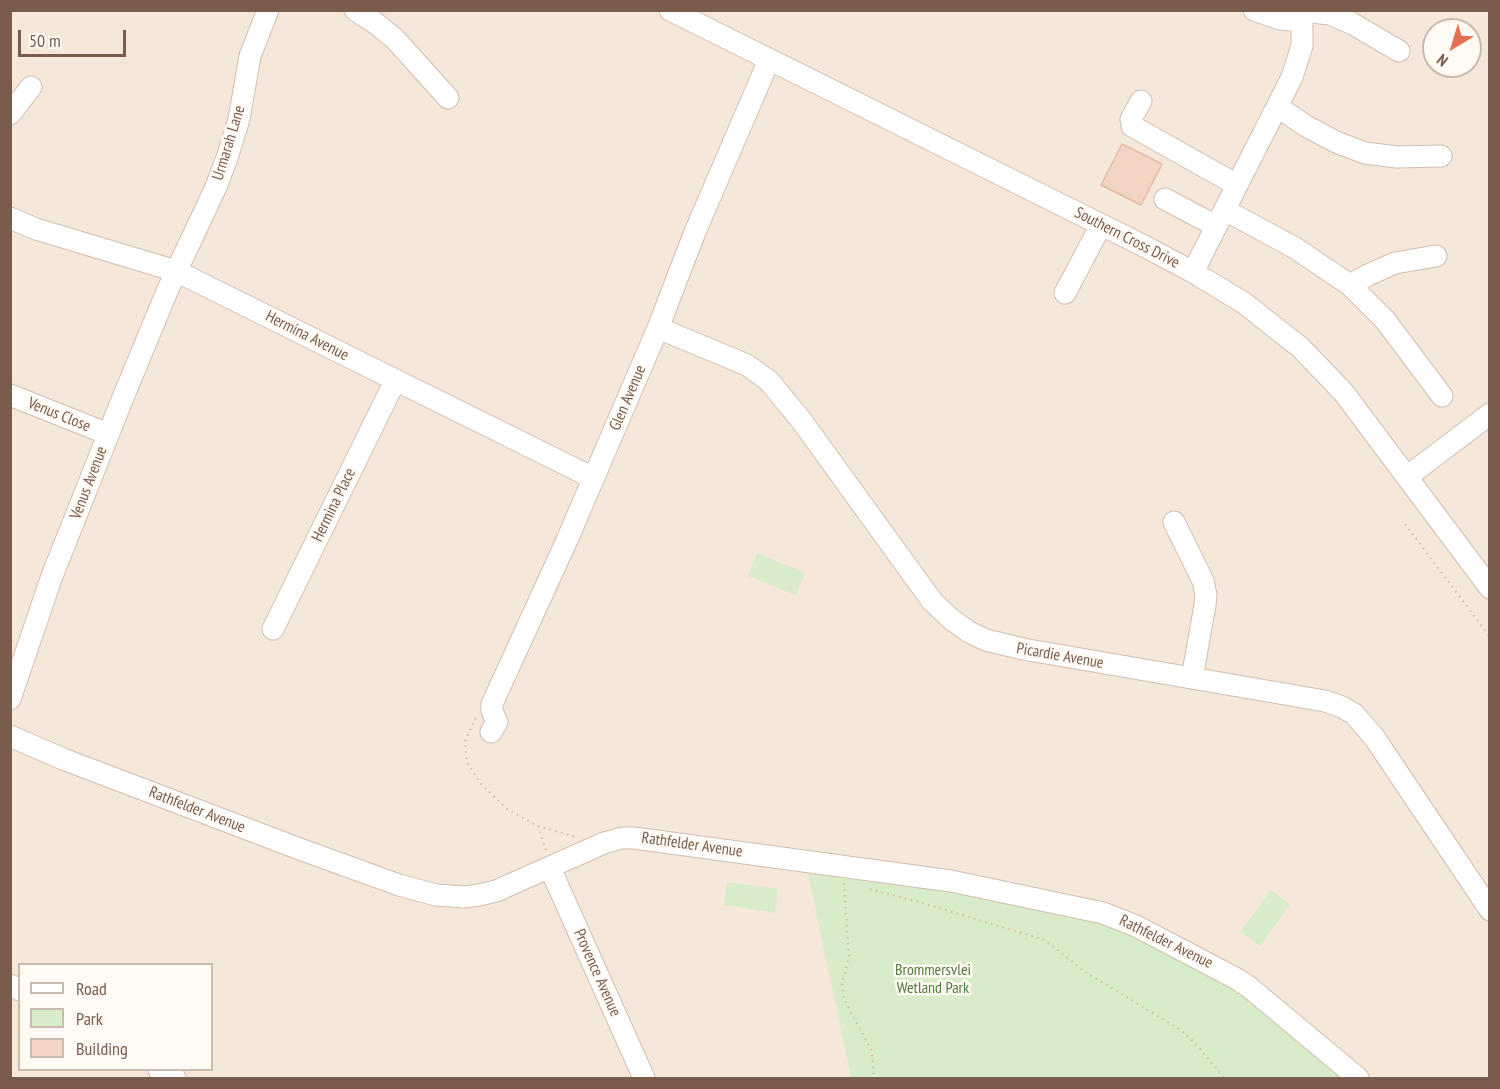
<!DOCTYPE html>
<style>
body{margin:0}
#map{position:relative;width:1500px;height:1089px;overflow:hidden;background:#fdf6ec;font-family:"PT Sans Narrow",sans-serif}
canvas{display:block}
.frame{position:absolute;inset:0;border:12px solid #7a5c4d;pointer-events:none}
.legend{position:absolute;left:18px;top:963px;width:195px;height:108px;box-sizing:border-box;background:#fffaf3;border:2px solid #cabbb1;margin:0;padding:8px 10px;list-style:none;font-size:18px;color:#7a5c4d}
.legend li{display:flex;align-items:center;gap:12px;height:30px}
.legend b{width:30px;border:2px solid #cabbb1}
.north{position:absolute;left:1422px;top:18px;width:60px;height:60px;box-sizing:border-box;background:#fffaf3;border:2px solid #cabbb1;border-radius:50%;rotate:218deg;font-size:16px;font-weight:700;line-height:24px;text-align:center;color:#7a5c4d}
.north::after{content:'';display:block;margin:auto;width:21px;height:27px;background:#e76f51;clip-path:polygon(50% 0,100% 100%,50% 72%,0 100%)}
.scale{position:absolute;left:18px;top:30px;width:108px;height:27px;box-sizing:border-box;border:3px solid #7a5c4d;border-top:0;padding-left:8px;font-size:18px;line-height:21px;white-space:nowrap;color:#7a5c4d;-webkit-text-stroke:4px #fffaf3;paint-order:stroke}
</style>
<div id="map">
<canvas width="1500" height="1089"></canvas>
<div class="frame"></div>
<ul class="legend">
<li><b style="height:8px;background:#fff"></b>Road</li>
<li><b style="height:16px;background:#d8ecc9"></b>Park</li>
<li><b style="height:16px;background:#f3d5c3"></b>Building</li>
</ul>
<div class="north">N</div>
<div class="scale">50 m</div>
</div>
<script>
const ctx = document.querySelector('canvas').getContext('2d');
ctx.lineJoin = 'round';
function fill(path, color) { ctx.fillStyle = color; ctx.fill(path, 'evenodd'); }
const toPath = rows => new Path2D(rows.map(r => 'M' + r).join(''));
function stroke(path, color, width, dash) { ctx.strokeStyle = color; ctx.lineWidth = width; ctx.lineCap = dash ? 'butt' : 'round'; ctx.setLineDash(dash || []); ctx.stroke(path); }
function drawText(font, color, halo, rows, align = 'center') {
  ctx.font = font + ' "PT Sans Narrow",sans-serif'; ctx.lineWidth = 5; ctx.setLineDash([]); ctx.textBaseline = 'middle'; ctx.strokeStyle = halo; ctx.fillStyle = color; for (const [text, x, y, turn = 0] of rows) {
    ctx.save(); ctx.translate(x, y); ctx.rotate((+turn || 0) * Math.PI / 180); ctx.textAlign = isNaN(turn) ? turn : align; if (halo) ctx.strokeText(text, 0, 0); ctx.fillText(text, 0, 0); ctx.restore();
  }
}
const residential = toPath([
 [11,11,1489,11,1489,1078,11,1078],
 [1434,30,1470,30,1470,66,1434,66],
 [20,964,212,964,212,1070,20,1070]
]);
const green = toPath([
 [757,553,805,573,796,595,748,576],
 [808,861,1072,906,1225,972,1358,1078,851,1078,808,873],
 [727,882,778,889,775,913,724,905],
 [1271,890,1290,904,1260,946,1240,932]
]);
const building = toPath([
 [1122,144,1162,164,1141,205,1101,185,1122,144]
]);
const path = toPath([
 [1405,524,1490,637],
 [476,718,465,741,467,762,480,783,507,809,538,826,546,851],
 [538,826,576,837],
 [844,883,849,957,842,983,844,999,872,1051,874,1078],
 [870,889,926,904,1045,940,1084,971,1182,1031,1197,1045,1224,1078]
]);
const minor = toPath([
 [355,10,374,22,395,39,448,98],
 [670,10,1144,246,1193,272,1244,303,1301,348,1344,393,1490,588],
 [1254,10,1280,19,1302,21],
 [1302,11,1330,14,1353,24,1399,51],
 [1141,101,1131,119,1132,126,1237,185],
 [1278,107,1306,126,1336,142,1365,153,1397,157,1441,156],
 [10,114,31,87],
 [1165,199,1216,226],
 [1225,210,1295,248,1350,285,1385,320,1442,396],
 [10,218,36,229,176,271,593,478],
 [1193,272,1292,77,1302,46,1302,10],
 [1350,285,1368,275,1395,263,1436,256],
 [1065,293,1101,225],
 [658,328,747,365,769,381,801,420,932,601,951,619,969,632,986,640,1023,649,1325,701,1342,707,1354,714,1374,737,1490,910],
 [10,395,108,434],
 [1408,476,1490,414],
 [1174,522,1203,581,1206,595,1205,605,1192,678],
 [273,629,395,381],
 [10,699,52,576,122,400,168,289,216,187,228,155,239,119,250,56,268,10],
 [491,732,497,722,492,711,492,704,567,540,658,328,695,232,769,60],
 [10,736,63,759,297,848,399,885,436,895,464,897,479,895,496,891,604,843,622,838,634,838,951,881,1103,913,1136,926,1237,979,1249,987,1358,1078],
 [550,868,644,1078],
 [10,985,20,990],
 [159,1070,175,1078]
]);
const streetNames = [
 ["Urmarah Lane",229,143,-73],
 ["Southern Cross Drive",1127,238,27],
 ["Hermina Avenue",307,336,27],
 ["Glen Avenue",628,398,-67],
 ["Venus Close",59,415,22],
 ["Venus Avenue",89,483,-69],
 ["Hermina Place",334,505,-64],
 ["Picardie Avenue",1060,656,10],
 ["Rathfelder Avenue",197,810,21],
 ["Rathfelder Avenue",692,845,8],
 ["Rathfelder Avenue",1166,942,26],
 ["Provence Avenue",597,973,66]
];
const parkNames = [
 ["Brommersvlei",933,970],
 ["Wetland Park",933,988]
];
fill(residential, '#f5e8da');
fill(green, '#d8ecc9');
fill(building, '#f3d5c3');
stroke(building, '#e6bba3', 1.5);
stroke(minor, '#d1beb0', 23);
stroke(path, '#d9b8a5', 2, [1.5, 4.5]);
stroke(minor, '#fff', 21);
drawText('16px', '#7a5c4d', '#fffaf3', streetNames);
drawText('16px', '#537a41', '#fffaf3', parkNames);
</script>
